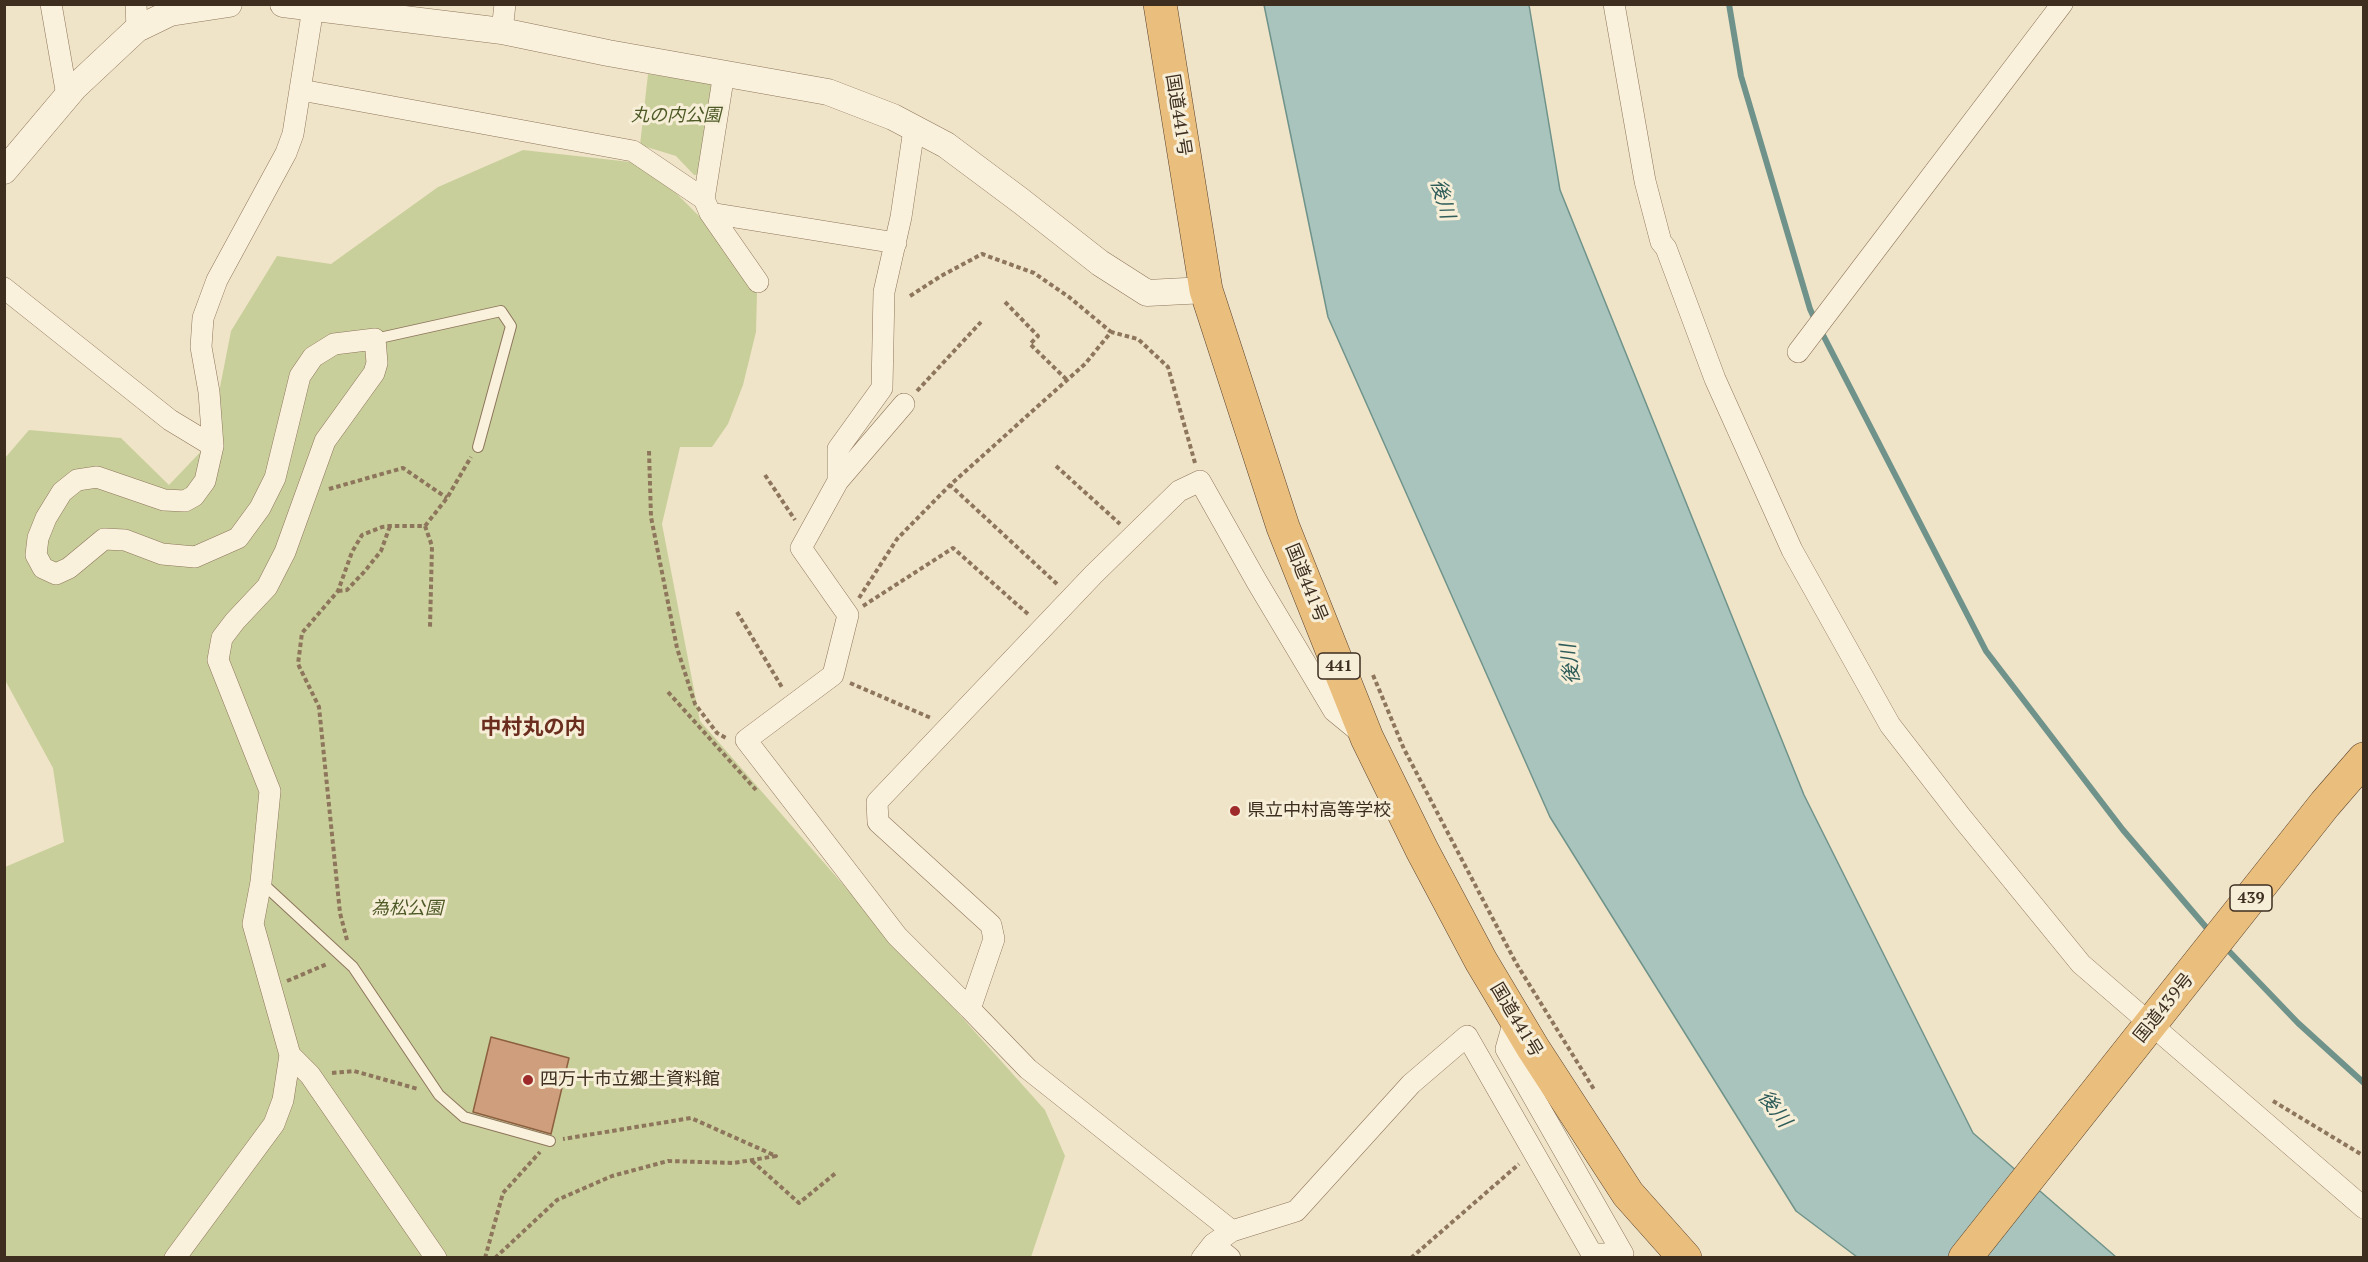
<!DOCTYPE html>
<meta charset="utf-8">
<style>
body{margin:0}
#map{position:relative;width:2368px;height:1262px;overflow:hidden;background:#f0e4c8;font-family:"PT Serif",serif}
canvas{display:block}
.frame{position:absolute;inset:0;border:6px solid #3d2e20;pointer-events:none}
</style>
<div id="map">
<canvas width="2368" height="1262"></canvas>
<div class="frame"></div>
</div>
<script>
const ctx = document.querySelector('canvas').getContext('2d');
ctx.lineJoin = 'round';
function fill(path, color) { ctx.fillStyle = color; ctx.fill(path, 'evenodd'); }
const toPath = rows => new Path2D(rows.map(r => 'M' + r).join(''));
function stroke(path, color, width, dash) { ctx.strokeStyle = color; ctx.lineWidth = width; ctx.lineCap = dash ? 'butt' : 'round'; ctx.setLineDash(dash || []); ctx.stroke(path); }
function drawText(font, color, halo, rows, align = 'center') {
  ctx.font = font + ' "PT Serif","Noto Sans JP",serif'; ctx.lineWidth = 6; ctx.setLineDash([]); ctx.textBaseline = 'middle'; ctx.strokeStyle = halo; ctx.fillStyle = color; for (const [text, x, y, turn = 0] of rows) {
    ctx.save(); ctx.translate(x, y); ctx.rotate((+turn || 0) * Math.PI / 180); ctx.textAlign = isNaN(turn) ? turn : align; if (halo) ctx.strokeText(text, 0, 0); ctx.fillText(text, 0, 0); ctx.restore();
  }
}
const green = toPath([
 [648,74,714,84,701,174,694,175,676,156,640,145],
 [523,150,631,162,661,178,707,224,749,277,757,294,756,332,743,385,728,424,712,447,680,447,662,524,700,721,847,889,1045,1110,1065,1156,1031,1257,5,1258,5,867,64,842,53,768,5,680,5,458,29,430,121,438,169,485,209,443,231,331,277,256,331,264,438,187]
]);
const water = toPath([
 [1264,5,1529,5,1560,190,1804,795,1973,1133,2116,1257,1857,1257,1796,1211,1550,817,1328,317,1264,5]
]);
const stream = toPath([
 [1729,4,1741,76,1810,309,1816,322],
 [1821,331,1986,651,2123,830,2211,933],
 [2225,947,2298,1023,2364,1083]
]);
const building = toPath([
 [491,1037,569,1058,551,1134,473,1112,491,1037]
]);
const path = toPath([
 [910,296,941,276,982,254,1034,273,1069,297,1111,332],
 [1005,302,1038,336,1030,344,1067,380],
 [917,391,981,322],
 [649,451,651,517,677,648,695,704,717,733,728,739],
 [1056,466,1120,524],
 [765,475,795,520],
 [329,489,403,468,447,498],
 [425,526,447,498,471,457],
 [1057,584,950,485,1085,364,1111,332,1138,339,1168,367,1195,463],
 [338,591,347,590,364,572,381,551,390,526],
 [859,598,897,539,950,485],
 [863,606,953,548,1029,615],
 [737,612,783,689],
 [1373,675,1404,749,1516,963,1595,1091],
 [850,683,931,718],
 [668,692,756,790],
 [347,940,340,913,319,707,298,664,302,633,338,591,352,552,362,535,382,527,390,526,425,526,432,546,430,627],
 [287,981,327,964],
 [332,1073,354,1071,418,1089],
 [2273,1101,2364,1156],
 [752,1161,799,1203,837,1172],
 [485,1258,503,1193,540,1152],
 [495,1258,557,1200,612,1176,668,1161,734,1163,776,1156,691,1118,563,1139],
 [1411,1258,1519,1164]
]);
const service = toPath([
 [375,339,501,311,511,326,478,447],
 [261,882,353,967,439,1095,464,1117,550,1141]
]);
const minor = toPath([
 [51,4,67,96],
 [136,4,137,29],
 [1614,4,1645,181,1661,242,1666,248,1715,379,1792,550,1890,725,1962,818,2081,964,2364,1208],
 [313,8,293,134,286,153,217,280,203,318,201,347,209,392,213,446,205,481,194,496,185,501,164,500,97,477,77,480,62,492,46,518,38,538,36,555,43,568,56,574,69,568,104,539,125,540,162,554,195,557,238,538,260,508,275,478,300,376,313,357,334,344,375,339,377,363,374,373,325,441,285,552,267,587,235,621,222,638,218,660,270,791,261,882,253,924,290,1055,310,1075,436,1258],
 [502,31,505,4],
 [724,73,704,199,710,213,758,282],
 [301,90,633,151,704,199],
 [710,213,896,243],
 [4,288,170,420,213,446],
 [1798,352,2062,4],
 [904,404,838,481,801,548,848,615,833,675,746,740,897,936,970,1009],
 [838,481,838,449,882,388,884,292,901,217,914,129],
 [1232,1231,1296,1211,1411,1084,1467,1036,1592,1254,1623,1254,1506,1049,1515,1017],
 [1213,1244,1230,1258],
 [175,1258,274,1124,283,1100,290,1055],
 [1202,1258,1213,1244,1232,1231,1028,1069,970,1009,994,939,991,925,878,822,877,802,1094,574,1179,491,1200,481,1257,582,1334,711,1362,734]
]);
const tertiary = toPath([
 [283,4,502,31,608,53,828,92,893,117,946,145,1021,201,1100,263,1147,293,1206,290],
 [4,171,74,88,137,29,170,13,229,4]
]);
const trunk = toPath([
 [1160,4,1206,290,1283,527,1367,738,1422,850,1481,961,1533,1048,1628,1194,1685,1258],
 [1965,1258,2325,804,2364,759]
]);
const markers = [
 [1235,811,6,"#9e2a2b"],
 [528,1080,6,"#9e2a2b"]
];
const shields = [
 [1339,666,42],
 [2251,898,42]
];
const shieldNames = [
 ["441",1339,666],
 ["439",2251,898]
];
const streetNames = [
 ["国道441号",1178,115,81],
 ["国道441号",1306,583,68],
 ["国道439号",2164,1008,-51],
 ["国道441号",1516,1020,59]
];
const parkNames = [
 ["丸の内公園",676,116],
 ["為松公園",407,909]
];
const poiNames = [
 ["県立中村高等学校",1247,811],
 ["四万十市立郷土資料館",540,1080]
];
const waterNames = [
 ["後川",1442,199,74],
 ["後川",1571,664,-97],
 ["後川",1774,1109,53]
];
const quarterNames = [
 ["中村丸の内",533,728]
];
fill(green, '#c9cf9b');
fill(water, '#a9c4bc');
stroke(water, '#6f938a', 1.5);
stroke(stream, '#6f938a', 6);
fill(building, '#cf9f7d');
stroke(building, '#8d5f41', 1.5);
stroke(service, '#8d765c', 12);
stroke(minor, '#8d765c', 22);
stroke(tertiary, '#8d765c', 27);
stroke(trunk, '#5b4430', 34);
stroke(path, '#8d765c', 4, [4.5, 3]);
stroke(service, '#faf1dc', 10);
stroke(minor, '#faf1dc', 21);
stroke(tertiary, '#faf1dc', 26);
stroke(trunk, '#eabe7c', 33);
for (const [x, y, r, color] of markers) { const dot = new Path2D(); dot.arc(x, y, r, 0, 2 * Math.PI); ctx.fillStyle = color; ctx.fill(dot); stroke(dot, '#f7eed8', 2); }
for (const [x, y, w] of shields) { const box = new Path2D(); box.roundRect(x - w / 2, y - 13, w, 26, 4.5); ctx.fillStyle = '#f7eed8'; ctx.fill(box); stroke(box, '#3d2e20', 1.5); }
drawText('bold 16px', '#3d2e20', null, shieldNames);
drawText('18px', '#3d2e20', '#f7eed8', streetNames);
drawText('italic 18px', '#4d5a26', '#f7eed8', parkNames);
drawText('18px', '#3d2e20', '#f7eed8', poiNames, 'left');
drawText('italic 20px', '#2f5d5a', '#f7eed8', waterNames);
drawText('bold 21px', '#6b2e1e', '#f7eed8', quarterNames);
</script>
